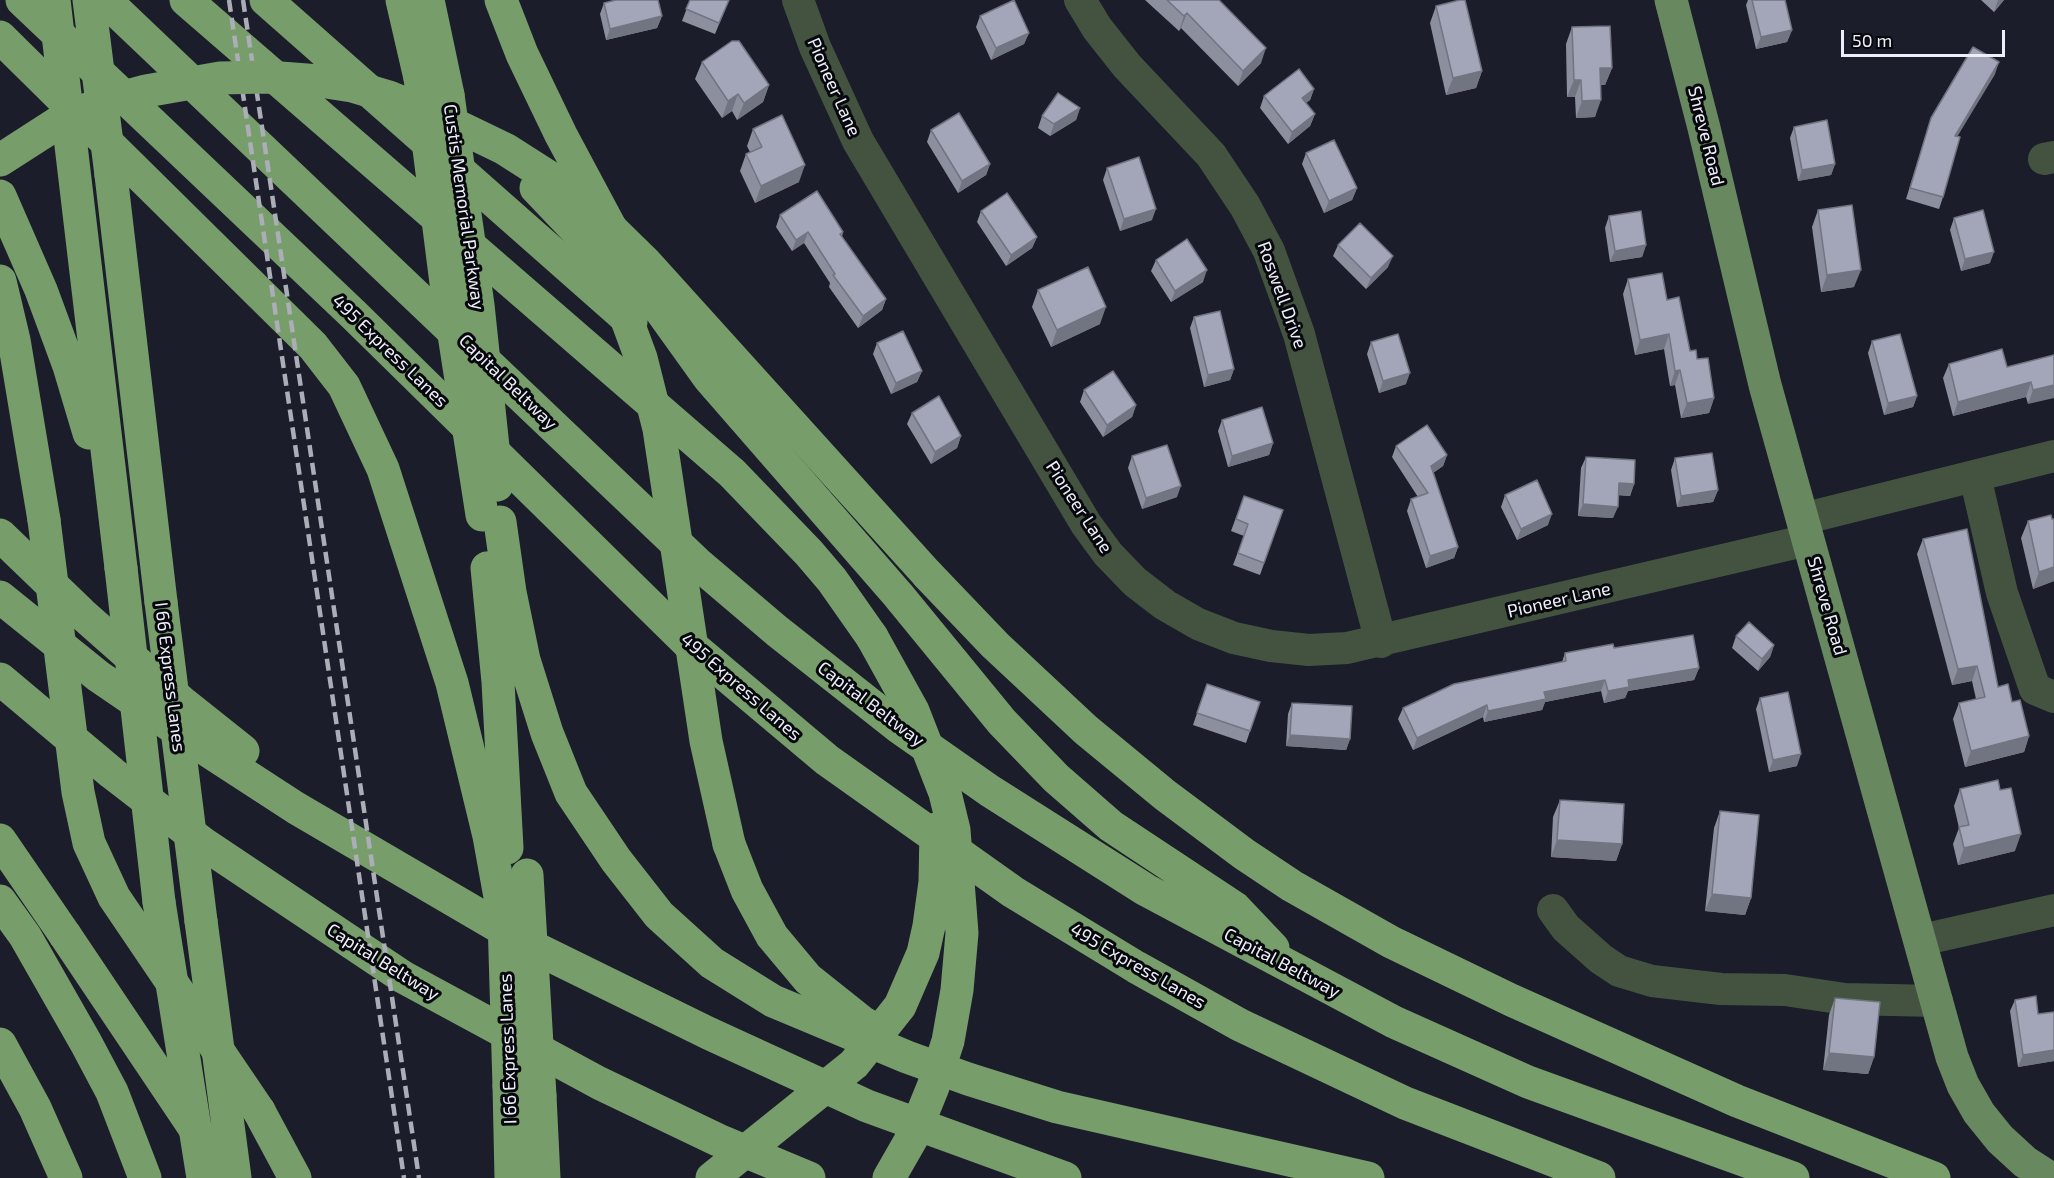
<!DOCTYPE html>
<style>
body{margin:0}
#map{position:relative;width:2054px;height:1178px;overflow:hidden;background:#1b1d2a;font-family:"Exo 2",sans-serif}
canvas{display:block}
.scale{position:absolute;left:1841px;top:30px;width:164px;height:27px;box-sizing:border-box;border:3px solid #eef0f9;border-top:0;padding-left:8px;font-size:18px;line-height:21px;white-space:nowrap;color:#eef0f9;-webkit-text-stroke:4px #07080d;paint-order:stroke}
</style>
<div id="map">
<canvas width="2054" height="1178"></canvas>
<div class="scale">50 m</div>
</div>
<script>
const ctx = document.querySelector('canvas').getContext('2d');
ctx.lineJoin = 'round';
const toPath = rows => new Path2D(rows.map(r => 'M' + r).join(''));
function stroke(path, color, width, dash) { ctx.strokeStyle = color; ctx.lineWidth = width; ctx.lineCap = dash ? 'butt' : 'round'; ctx.setLineDash(dash || []); ctx.stroke(path); }
function fill(path, color) { ctx.fillStyle = color; ctx.fill(path, 'evenodd'); }
function drawText(font, color, halo, rows, align = 'center') {
  ctx.font = font + ' "Exo 2",sans-serif'; ctx.lineWidth = 6; ctx.setLineDash([]); ctx.textBaseline = 'middle'; ctx.strokeStyle = halo; ctx.fillStyle = color; for (const [text, x, y, turn = 0] of rows) {
    ctx.save(); ctx.translate(x, y); ctx.rotate((+turn || 0) * Math.PI / 180); ctx.textAlign = isNaN(turn) ? turn : align; if (halo) ctx.strokeText(text, 0, 0); ctx.fillText(text, 0, 0); ctx.restore();
  }
}
const minor = toPath([
 [798,0,815,47,858,141,1086,524,1108,554,1135,582,1165,605,1198,624,1234,638,1271,646,1309,650,1347,648,1808,540],
 [1080,0,1097,28,1127,66,1211,155,1245,206,1269,251,1299,334,1381,642],
 [2044,159,2054,157],
 [1975,476,2002,593,2035,689,2054,697],
 [1802,519,2054,456],
 [1553,910,1566,928,1601,959,1619,971,1652,981,1721,989,1785,990,1845,999,1937,1001],
 [1921,940,2054,910]
]);
const major = toPath([
 [1671,0,1704,128,1765,385,1952,1057,1963,1085,1979,1113,2000,1139,2025,1162,2050,1178]
]);
const highway = toPath([
 [22,0,353,314,689,644,827,760,1013,892,1136,967,1240,1025,1405,1103,1599,1178],
 [105,0,697,563,777,631,900,728,990,791,1146,890,1394,1022,1528,1082,1793,1178],
 [186,0,732,473,809,553,832,580,872,637],
 [266,0,631,322],
 [402,0,420,78],
 [428,0,448,95],
 [501,0,522,54,561,135,638,279,709,378,898,595,1002,722,1056,778,1111,826,1235,908,1273,948],
 [0,37,313,346,344,386,383,469,452,683,489,836,504,919],
 [70,137,121,568],
 [111,175,161,602],
 [0,196,41,290,69,366,89,433],
 [0,281,14,340,44,520],
 [500,522,510,592,524,660,547,733,571,793,616,860,659,915,712,963,773,1001,907,1057,968,1079,1057,1107,1368,1178],
 [0,535,81,613,184,704,243,751],
 [487,568,498,682,507,848],
 [928,575,995,645,1086,730,1165,795,1244,854,1292,886,1391,942,1511,1000,1737,1101,1934,1178],
 [0,597,98,676,199,745,296,808,537,949,708,1033,867,1106,1065,1178],
 [0,679,112,773,204,844,403,977,599,1083,718,1140,809,1178],
 [0,840,65,935],
 [729,844,747,890,772,936,808,979,862,1022,879,1032],
 [0,901,25,936,86,1043,112,1092,145,1178],
 [159,902,203,1178],
 [201,921,235,1178],
 [0,1044,35,1108,66,1178],
 [509,1086,511,1178],
 [540,1096,544,1178],
 [259,1111,295,1178]
]);
const rail = toPath([
 [229,0,404,1178],
 [243,0,419,1178]
]);
const highwayBridge = toPath([
 [54,0,70,137],
 [89,0,111,175],
 [420,78,446,283,482,515],
 [448,95,478,305,497,485],
 [0,160,67,117,109,101,146,91,220,78,267,77,320,81,352,86,389,97,449,122,505,149,552,179,598,216,646,263,928,575],
 [536,188,575,229,603,268,620,301,641,358,659,429,706,741,729,844],
 [44,520,78,792,89,843,114,897,259,1111],
 [121,568,159,902],
 [161,602,201,921],
 [872,637,913,711,945,793,954,830,962,933,957,990,948,1041,933,1087,913,1136,889,1178],
 [527,875,540,1096],
 [504,919,509,1086],
 [65,935,228,1178],
 [712,1178,854,1064,900,1006,923,953,929,926,935,882,936,829]
]);
const wall = toPath([
 [690,0,729,0,715,34,682,21],
 [1145,0,1219,0,1261,63,1238,86,1181,28,1179,31],
 [1748,0,1785,0,1792,30,1787,42,1756,49,1746,5],
 [1981,0,2004,0,1994,12],
 [604,3,662,16,657,28,606,40,600,14],
 [1436,6,1482,71,1476,88,1446,95,1430,23],
 [980,16,1029,33,1024,44,991,60,976,27],
 [1572,27,1612,68,1605,85,1601,85,1595,117,1576,118,1575,97,1567,97,1566,44],
 [702,62,769,85,763,102,737,120,732,111,722,118,695,79],
 [1995,74,1957,136,1943,197,1939,209,1906,199,1931,118],
 [1314,89,1310,100,1306,103,1315,114,1310,126,1288,144,1260,108,1264,96],
 [1080,108,1076,120,1050,136,1038,128,1042,116],
 [1794,127,1835,164,1831,175,1798,181,1790,138],
 [753,129,799,182,755,203,740,171,746,154,750,152,747,146],
 [931,130,990,164,986,175,958,193,927,142],
 [1306,153,1357,188,1352,200,1324,213,1302,164],
 [1107,168,1152,220,1120,231,1103,180],
 [1818,210,1854,287,1821,292,1812,227],
 [981,211,1037,237,1032,248,1006,266,977,222],
 [780,215,843,232,842,237,886,299,882,310,858,328,829,287,830,283,804,243,792,251,776,227],
 [1609,216,1646,245,1642,257,1610,262,1605,228],
 [1954,218,1990,263,1961,271,1950,230],
 [1338,245,1388,267,1366,289,1333,256],
 [1156,260,1203,282,1171,302,1151,271],
 [1628,279,1667,300,1690,351,1697,359,1714,398,1709,413,1681,418,1675,385,1670,386,1664,349,1635,355,1623,294],
 [1038,290,1100,324,1051,347,1032,307],
 [1194,317,1234,369,1230,380,1204,387,1190,328],
 [1872,341,1917,396,1913,407,1884,415,1868,353],
 [1371,342,1406,384,1379,393,1367,354],
 [877,343,922,371,917,382,891,394,873,354],
 [2054,355,2028,404,2026,397,1953,416,1943,378,1949,364,2007,367],
 [1084,390,1136,405,1132,417,1103,437,1080,402],
 [912,413,961,436,957,448,931,464,907,424],
 [1222,420,1273,443,1269,455,1228,467,1218,431],
 [1396,446,1447,455,1443,466,1433,473,1458,547,1454,558,1426,568,1407,511,1411,499,1418,497,1392,457],
 [1132,456,1177,497,1142,509,1128,468],
 [1586,457,1634,484,1630,496,1618,495,1613,518,1578,516,1581,468],
 [1675,458,1718,490,1713,502,1677,507,1671,470],
 [1505,495,1548,525,1517,540,1501,507],
 [1244,496,1283,510,1260,575,1233,565,1244,536,1231,531],
 [2028,521,2054,581,2033,589,2021,538],
 [1923,539,1998,687,2012,702,2029,736,2024,752,1965,767,1953,719,1959,703,1976,699,1972,681,1952,685,1917,554],
 [1736,636,1774,645,1770,657,1758,671,1732,648],
 [1614,648,1699,668,1694,680,1628,691,1625,698,1604,703,1601,691,1545,702,1542,710,1484,722,1483,717,1413,750,1398,719,1403,708,1562,662,1565,653],
 [1207,684,1260,702,1246,743,1193,725],
 [1760,698,1797,766,1769,772,1756,709],
 [1292,703,1350,739,1346,750,1286,746,1288,714],
 [1960,789,2000,790,2015,851,1958,865,1953,844,1959,828,1954,806],
 [1560,800,1622,844,1616,861,1551,857,1553,817],
 [1720,811,1751,898,1745,915,1705,911,1714,828],
 [1835,998,1874,1057,1868,1074,1823,1070,1829,1015],
 [2015,1000,2038,1014,2054,1012,2054,1061,2018,1067,2010,1011]
]);
const shadedWall = toPath([
 [1998,0,2004,0,1994,12],
 [1187,13,1181,28,1179,31,1184,16],
 [662,16,657,28,606,40,610,29],
 [1792,30,1787,42,1756,49,1761,37],
 [1029,33,1024,44,991,60,996,48],
 [1266,48,1261,63,1238,86,1243,71],
 [1999,62,1995,74,1951,147,1955,136],
 [1600,68,1612,68,1605,85,1594,85],
 [1482,71,1476,88,1446,95,1453,78],
 [1574,80,1581,80,1575,97,1567,97],
 [769,85,763,102,737,120,744,103],
 [1314,89,1310,100,1298,109,1302,98],
 [738,94,732,111,722,118,728,101],
 [1601,100,1595,117,1576,118,1582,101],
 [1080,108,1076,120,1050,136,1054,124],
 [1315,114,1310,126,1288,144,1292,132],
 [990,164,986,175,958,193,962,181],
 [1835,164,1831,175,1798,181,1802,170],
 [805,165,799,182,755,203,761,186],
 [1357,188,1352,200,1324,213,1329,201],
 [1156,209,1152,220,1120,231,1124,219],
 [808,232,804,243,792,251,796,240],
 [1037,237,1032,248,1006,266,1011,255],
 [1646,245,1642,257,1610,262,1615,251],
 [1994,252,1990,263,1961,271,1965,259],
 [1393,256,1388,267,1366,289,1371,278],
 [1207,270,1203,282,1171,302,1175,291],
 [1861,270,1854,287,1821,292,1827,275],
 [886,299,882,310,858,328,863,316],
 [1106,307,1100,324,1051,347,1057,330],
 [1669,334,1664,349,1635,355,1640,340],
 [1234,369,1230,380,1204,387,1208,375],
 [1680,370,1675,385,1670,386,1675,371],
 [922,371,917,382,891,394,896,383],
 [1410,373,1406,384,1379,393,1383,381],
 [2031,382,2026,397,1953,416,1958,402],
 [2054,385,2054,398,2028,404,2033,390],
 [1917,396,1913,407,1884,415,1888,403],
 [1714,398,1709,413,1681,418,1687,403],
 [1136,405,1132,417,1103,437,1107,425],
 [961,436,957,448,931,464,935,452],
 [1273,443,1269,455,1228,467,1232,456],
 [1447,455,1443,466,1427,477,1431,466],
 [1619,483,1634,484,1630,496,1615,495],
 [1181,486,1177,497,1142,509,1146,498],
 [1718,490,1713,502,1677,507,1681,496],
 [1583,504,1618,507,1613,518,1578,516],
 [1552,514,1548,525,1517,540,1521,529],
 [1458,547,1454,558,1426,568,1430,556],
 [2054,567,2054,581,2033,589,2039,572],
 [1774,645,1770,657,1758,671,1762,659],
 [1977,666,1972,681,1952,685,1958,669],
 [1699,668,1694,680,1628,691,1625,698,1604,703,1608,691,1628,680],
 [1605,680,1601,691,1545,702,1542,710,1484,722,1488,711,1544,692],
 [1487,705,1483,717,1413,750,1417,738],
 [1290,735,1350,739,1346,750,1286,746],
 [2029,736,2024,752,1965,767,1971,751],
 [1801,754,1797,766,1769,772,1773,760],
 [2021,834,2015,851,1958,865,1964,848],
 [1557,840,1622,844,1616,861,1551,857],
 [1712,894,1751,898,1745,915,1705,911],
 [2054,1050,2054,1061,2018,1067,2023,1055],
 [1829,1053,1874,1057,1868,1074,1823,1070]
]);
const building = toPath([
 [616,0,658,0,662,16,610,29,604,3,616,0],
 [690,0,729,0,719,23,686,9,690,0],
 [1014,0,1029,33,996,48,980,16,1014,0],
 [1167,0,1219,0,1266,48,1243,71,1187,13,1184,16,1167,0],
 [1460,0,1465,0,1482,71,1453,78,1436,6,1460,0],
 [1752,0,1785,0,1792,30,1761,37,1752,0],
 [1610,26,1612,68,1600,68,1601,100,1582,101,1581,80,1574,80,1572,27,1610,26],
 [732,41,739,41,769,85,744,103,738,94,728,101,702,62,732,41],
 [1973,47,1999,62,1955,136,1960,137,1943,197,1910,188,1931,118,1973,47],
 [1299,69,1314,89,1302,98,1315,114,1292,132,1264,96,1299,69],
 [1058,93,1080,108,1054,124,1042,116,1058,93],
 [959,113,990,164,962,181,931,130,959,113],
 [782,115,805,165,761,186,746,154,762,147,753,129,782,115],
 [1827,120,1835,164,1802,170,1794,127,1827,120],
 [1334,140,1357,188,1329,201,1306,153,1334,140],
 [1139,157,1156,209,1124,219,1107,168,1139,157],
 [817,191,843,232,840,234,886,299,863,316,833,275,835,274,808,232,796,240,780,215,817,191],
 [1007,193,1037,237,1011,255,981,211,1007,193],
 [1852,205,1861,270,1827,275,1818,210,1852,205],
 [1983,210,1994,252,1965,259,1954,218,1983,210],
 [1641,211,1646,245,1615,251,1609,216,1641,211],
 [1360,223,1393,256,1371,278,1338,245,1360,223],
 [1187,239,1207,270,1175,291,1156,260,1187,239],
 [1088,267,1106,307,1057,330,1038,290,1088,267],
 [1662,273,1667,300,1679,297,1690,351,1696,350,1697,359,1708,358,1714,398,1687,403,1680,370,1675,371,1669,334,1640,340,1628,279,1662,273],
 [1220,311,1234,369,1208,375,1194,317,1220,311],
 [903,331,922,371,896,383,877,343,903,331],
 [1398,334,1410,373,1383,381,1371,342,1398,334],
 [1900,334,1917,396,1888,403,1872,341,1900,334],
 [2002,349,2007,367,2054,355,2054,385,2033,390,2031,382,1958,402,1949,364,2002,349],
 [1113,371,1136,405,1107,425,1084,390,1113,371],
 [939,396,961,436,935,452,912,413,939,396],
 [1262,407,1273,443,1232,456,1222,420,1262,407],
 [1427,425,1447,455,1431,466,1458,547,1430,556,1411,499,1428,493,1396,446,1427,425],
 [1167,445,1181,486,1146,498,1132,456,1167,445],
 [1712,453,1718,490,1681,496,1675,458,1712,453],
 [1586,457,1635,460,1634,484,1619,483,1618,507,1583,504,1586,457],
 [1537,480,1552,514,1521,529,1505,495,1537,480],
 [1244,496,1283,510,1264,563,1238,553,1248,524,1236,519,1244,496],
 [2051,515,2052,519,2054,519,2054,567,2039,572,2028,521,2051,515],
 [1967,529,1998,687,2008,684,2012,702,2020,700,2029,736,1971,751,1959,703,1985,697,1977,666,1958,669,1923,539,1967,529],
 [1749,622,1774,645,1762,659,1736,636,1749,622],
 [1693,635,1699,668,1628,680,1629,687,1608,691,1605,680,1544,692,1546,699,1488,711,1487,705,1417,738,1403,708,1454,684,1566,661,1565,653,1613,644,1614,648,1693,635],
 [1207,684,1260,702,1250,731,1197,713,1207,684],
 [1788,692,1801,754,1773,760,1760,698,1788,692],
 [1292,703,1352,706,1350,739,1290,735,1292,703],
 [1998,780,2000,790,2011,788,2021,834,1964,848,1959,827,1969,825,1960,789,1998,780],
 [1560,800,1624,804,1622,844,1557,840,1560,800],
 [1720,811,1759,815,1751,898,1712,894,1720,811],
 [2036,996,2038,1014,2054,1012,2054,1050,2023,1055,2015,1000,2036,996],
 [1835,998,1880,1002,1874,1057,1829,1053,1835,998]
]);
const streetNames = [
 ["Pioneer Lane",834,87,66],
 ["Shreve Road",1706,136,76],
 ["Custis Memorial Parkway",464,207,82],
 ["Roswell Drive",1282,295,70],
 ["495 Express Lanes",390,351,44],
 ["Capital Beltway",508,382,44],
 ["Pioneer Lane",1079,507,57],
 ["Pioneer Lane",1559,600,-13],
 ["Shreve Road",1827,606,74],
 ["I 66 Express Lanes",170,677,83],
 ["495 Express Lanes",741,687,41],
 ["Capital Beltway",871,704,37],
 ["Capital Beltway",383,962,32],
 ["Capital Beltway",1282,963,28],
 ["495 Express Lanes",1138,966,30],
 ["I 66 Express Lanes",508,1049,-92]
];
stroke(minor, '#44533f', 32);
stroke(major, '#68885f', 33);
stroke(highway, '#779d6b', 33);
stroke(rail, '#abadb7', 4.5, [12, 6]);
stroke(highwayBridge, '#779d6b', 33);
fill(wall, '#8b8f9e');
fill(shadedWall, '#717481');
fill(building, '#a2a6b8');
stroke(building, '#717481', 1.5);
drawText('18px', '#eef0f9', '#07080d', streetNames);
</script>
